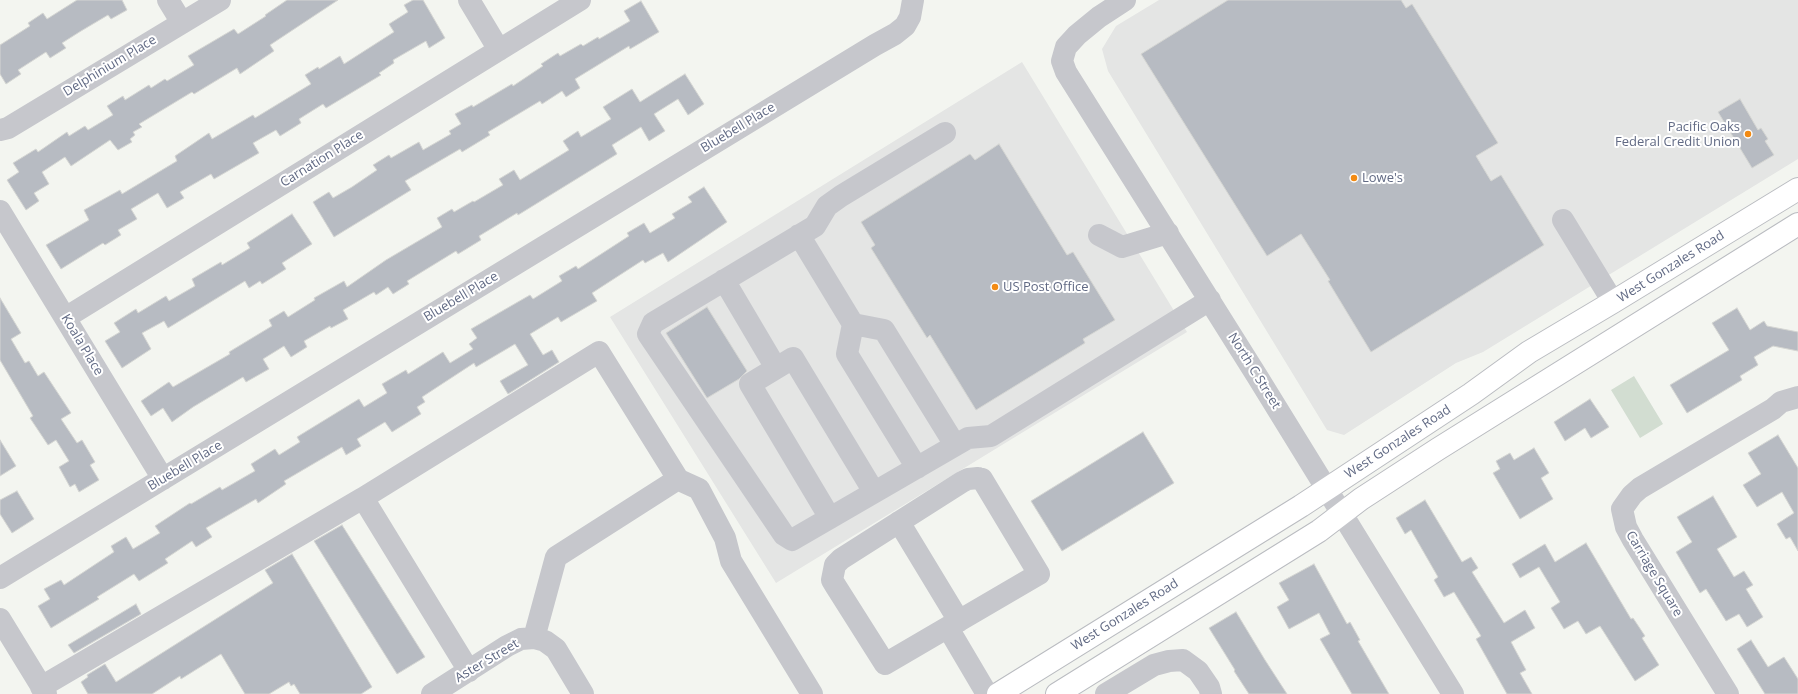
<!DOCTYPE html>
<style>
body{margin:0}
canvas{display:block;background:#f3f5f0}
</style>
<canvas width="1798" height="694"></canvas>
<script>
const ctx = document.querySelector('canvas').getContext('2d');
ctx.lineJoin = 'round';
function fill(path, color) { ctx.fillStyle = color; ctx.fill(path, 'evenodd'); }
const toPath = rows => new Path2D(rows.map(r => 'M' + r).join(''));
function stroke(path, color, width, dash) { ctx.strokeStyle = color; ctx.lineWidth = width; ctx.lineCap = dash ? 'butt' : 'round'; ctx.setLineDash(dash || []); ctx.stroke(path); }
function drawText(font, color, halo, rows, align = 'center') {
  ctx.font = font + ' "Open Sans",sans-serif'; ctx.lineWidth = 4; ctx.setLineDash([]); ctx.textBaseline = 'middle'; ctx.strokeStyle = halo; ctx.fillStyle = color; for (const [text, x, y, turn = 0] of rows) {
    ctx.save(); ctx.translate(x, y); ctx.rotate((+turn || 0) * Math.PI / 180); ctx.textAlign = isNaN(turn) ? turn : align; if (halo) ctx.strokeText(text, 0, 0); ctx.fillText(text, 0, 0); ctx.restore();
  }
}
const built = toPath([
 [1159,0,1798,0,1798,159,1483,352,1456,363,1344,435,1327,430,1108,71,1102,49,1116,26],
 [1022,62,1187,332,776,583,610,317]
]);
const green = toPath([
 [1634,376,1663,424,1640,438,1611,390]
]);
const building = toPath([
 [77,0,122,0,127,10,111,19,108,15,81,31,62,43,66,48,50,58,46,52,18,70,21,74,6,84,0,74,0,45,30,26,28,23,43,13,47,19,77,0],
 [287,0,338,0,270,45,274,51,240,74,237,68,194,94,192,92,139,124,142,127,133,132,135,135,130,139,132,142,118,150,110,140,71,166,65,157,42,172,49,184,34,193,39,201,26,210,7,180,19,172,13,163,36,149,38,152,67,132,69,136,85,126,88,130,113,115,107,106,123,96,125,100,149,85,151,88,165,79,167,81,194,65,188,56,234,29,238,34,266,16,265,15,287,0],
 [413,0,423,0,445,38,429,48,426,41,393,60,394,63,379,73,381,75,326,108,323,104,299,119,301,123,280,136,276,130,253,143,259,153,214,179,211,174,180,192,184,198,167,208,158,193,131,209,137,219,118,230,121,235,105,245,103,243,61,269,46,245,89,220,84,210,120,190,122,194,177,161,175,156,209,133,212,139,253,115,255,118,311,84,305,75,318,67,319,69,340,56,344,64,394,32,389,24,408,12,404,5,413,0],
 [1228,0,1401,0,1406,8,1412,4,1498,143,1476,156,1491,181,1501,175,1544,245,1371,352,1328,281,1330,280,1301,234,1267,256,1141,54,1228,0],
 [641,1,659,32,630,49,629,46,575,79,580,88,566,97,562,91,542,104,540,101,488,132,490,135,462,152,460,149,405,181,411,190,334,237,313,202,329,192,333,198,352,187,377,170,373,165,389,155,391,158,419,142,423,150,451,134,449,131,461,124,455,114,472,105,473,107,512,84,513,86,543,66,541,64,558,53,560,56,581,44,583,46,598,37,599,39,630,21,624,11,641,1],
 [685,74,704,104,688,115,678,99,654,114,665,131,649,141,641,127,612,145,617,154,518,215,517,213,479,236,481,240,458,254,456,251,407,281,409,284,393,294,388,287,376,295,374,292,343,310,348,319,331,328,330,326,304,341,307,347,291,357,284,346,263,359,269,369,246,382,243,377,193,407,172,422,163,408,151,416,141,401,169,382,173,387,230,354,229,352,272,326,269,320,284,311,288,317,315,300,314,298,344,281,347,287,386,260,442,227,437,218,452,209,454,212,473,201,474,202,503,185,499,179,514,170,520,180,569,150,563,141,578,131,581,137,611,119,603,107,632,89,640,102,685,74],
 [1740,99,1758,130,1761,128,1768,139,1765,141,1774,155,1752,168,1718,112,1740,99],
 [999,144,1067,255,1073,252,1115,320,1083,339,1085,343,976,410,930,335,927,338,871,248,875,245,861,222,970,154,975,160,999,144],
 [704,187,727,222,668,262,663,253,645,263,643,260,592,293,597,301,561,322,558,317,530,334,543,355,552,350,559,362,508,394,500,381,528,365,515,344,476,367,474,363,422,397,425,402,417,407,421,414,392,432,385,422,357,439,361,446,346,455,342,447,284,481,286,484,258,503,256,499,206,528,212,537,196,547,192,541,165,559,168,563,139,581,134,574,97,597,99,599,51,628,38,606,50,599,44,589,61,580,64,585,114,552,111,546,126,537,133,549,160,533,155,526,190,503,191,504,220,487,222,490,255,471,251,464,275,449,279,455,300,442,297,437,359,399,364,407,387,393,382,384,406,370,408,374,443,352,450,363,473,349,469,344,477,338,471,329,530,295,533,299,562,281,559,276,576,266,578,269,629,236,627,233,644,223,650,233,675,218,672,214,692,202,688,197,704,187],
 [292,214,312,244,282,263,286,269,262,284,260,281,249,288,245,281,168,328,164,321,142,333,151,349,122,368,105,341,120,332,114,323,136,309,138,313,166,296,169,301,195,286,192,279,221,262,222,265,250,248,247,243,292,214],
 [0,298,21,333,11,339,25,363,29,361,38,376,44,372,71,413,61,419,77,443,82,440,95,462,90,465,99,480,79,492,75,484,70,487,59,467,69,461,56,440,48,445,30,418,33,416,0,360,0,298],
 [707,307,747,371,739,379,707,398,666,333,707,307],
 [1737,308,1750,330,1764,321,1767,326,1798,332,1798,351,1773,346,1754,357,1758,365,1740,376,1742,380,1687,413,1670,385,1729,350,1712,323,1737,308],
 [1590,399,1609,427,1591,438,1585,428,1565,441,1554,422,1590,399],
 [1143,432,1174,483,1062,551,1031,501,1143,432],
 [1778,435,1798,468,1798,551,1790,537,1786,539,1777,524,1794,513,1782,492,1757,507,1743,485,1761,474,1748,453,1778,435],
 [0,440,16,466,0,476,0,440],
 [1534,448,1549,473,1541,478,1553,499,1520,519,1493,473,1500,469,1496,461,1510,453,1514,460,1534,448],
 [17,491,34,519,12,533,0,514,0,500,17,491],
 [1713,496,1737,537,1717,549,1734,577,1744,571,1753,585,1746,589,1763,617,1747,627,1739,614,1726,621,1706,589,1700,593,1676,552,1692,542,1677,517,1713,496],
 [1425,500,1462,562,1471,557,1478,568,1472,572,1504,623,1525,610,1535,628,1511,642,1526,670,1520,673,1532,694,1507,694,1476,639,1481,636,1454,592,1444,597,1434,580,1438,577,1411,530,1405,534,1396,518,1425,500],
 [342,525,425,657,397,674,314,541,342,525],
 [1586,543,1631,619,1633,618,1645,636,1642,638,1659,665,1635,681,1600,626,1586,634,1578,621,1564,629,1551,608,1560,602,1539,567,1520,578,1512,564,1545,544,1555,562,1586,543],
 [292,554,372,687,361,694,300,694,294,684,291,686,289,682,269,694,245,694,221,654,181,679,180,676,152,694,88,694,81,682,88,677,87,675,105,664,116,682,273,583,265,570,292,554],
 [1314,564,1347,624,1350,622,1360,640,1358,641,1389,694,1352,694,1320,639,1330,634,1319,613,1289,629,1277,607,1289,600,1279,583,1314,564],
 [136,604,141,614,74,653,68,645,136,604],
 [1236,612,1265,660,1287,694,1249,694,1234,671,1235,670,1209,628,1236,612],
 [1751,640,1768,667,1784,657,1798,679,1798,694,1765,694,1737,649,1751,640]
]);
const minor = toPath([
 [168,0,182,23],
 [469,0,499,50],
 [1125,0,1099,17,1077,35,1066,47,1062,61,1066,72,1257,376,1453,694],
 [0,130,8,128,220,0],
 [945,133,841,196,827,206,815,226,653,323,648,334,784,535,792,540,968,438,991,436,1210,300],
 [0,211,163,479],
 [1563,220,1613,302],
 [799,235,853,324,847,354,917,468],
 [1099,235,1122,247,1168,233],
 [724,280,776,368],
 [65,318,580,0],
 [853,324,884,330,955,445],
 [978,478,982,479,1039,574,885,664,835,585,832,580,835,565,841,559,962,482,968,479,978,478],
 [677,479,699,489,725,538,731,561,812,694],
 [363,498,599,352,678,479,556,557,534,638],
 [830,518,750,384,793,358,874,492],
 [899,522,959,621],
 [0,578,875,45,895,34,905,26,910,17,913,0],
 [0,619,46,694],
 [948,628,987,694],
 [41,687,363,498,469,671],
 [432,694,507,646,521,639,534,638,545,641,556,649,583,694],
 [1106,694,1154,665,1169,661,1183,660,1198,671,1209,687,1211,694],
 [1728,694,1633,540,1626,527,1622,509,1632,495,1640,488,1773,409,1781,402,1798,397]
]);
const major = toPath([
 [998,694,1301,506,1471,394,1529,352,1613,302,1798,189],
 [1057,694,1319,531,1361,499,1438,449,1798,224]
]);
const markers = [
 [1748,134,4,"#f38a12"],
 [1354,178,4,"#f38a12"],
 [995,287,4,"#f38a12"]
];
const streetNames = [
 ["Delphinium Place",110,66,-31],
 ["Bluebell Place",738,128,-31],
 ["Carnation Place",322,159,-32],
 ["West Gonzales Road",1671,267,-32],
 ["Bluebell Place",461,297,-31],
 ["Koala Place",82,345,59],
 ["North C Street",1254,371,58],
 ["West Gonzales Road",1398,442,-33],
 ["Bluebell Place",185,466,-31],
 ["Carriage Square",1654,574,59],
 ["West Gonzales Road",1125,615,-32],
 ["Aster Street",487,661,-31]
];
const poiNames = [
 ["Pacific Oaks",1740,127,"right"],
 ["Federal Credit Union",1740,142,"right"],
 ["Lowe's",1362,178],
 ["US Post Office",1003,287]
];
fill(built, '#e4e5e4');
fill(green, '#d2ddd1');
fill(building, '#b7bbc2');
stroke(building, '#d5d6d3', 1);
stroke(major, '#babcc1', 24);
stroke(minor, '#c6c7cc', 22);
stroke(major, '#fff', 22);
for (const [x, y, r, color] of markers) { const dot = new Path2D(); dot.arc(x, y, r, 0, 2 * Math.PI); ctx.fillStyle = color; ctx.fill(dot); stroke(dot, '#fff', 1.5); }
drawText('13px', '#616a84', '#fff', streetNames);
drawText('13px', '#616a84', '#fff', poiNames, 'left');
</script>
